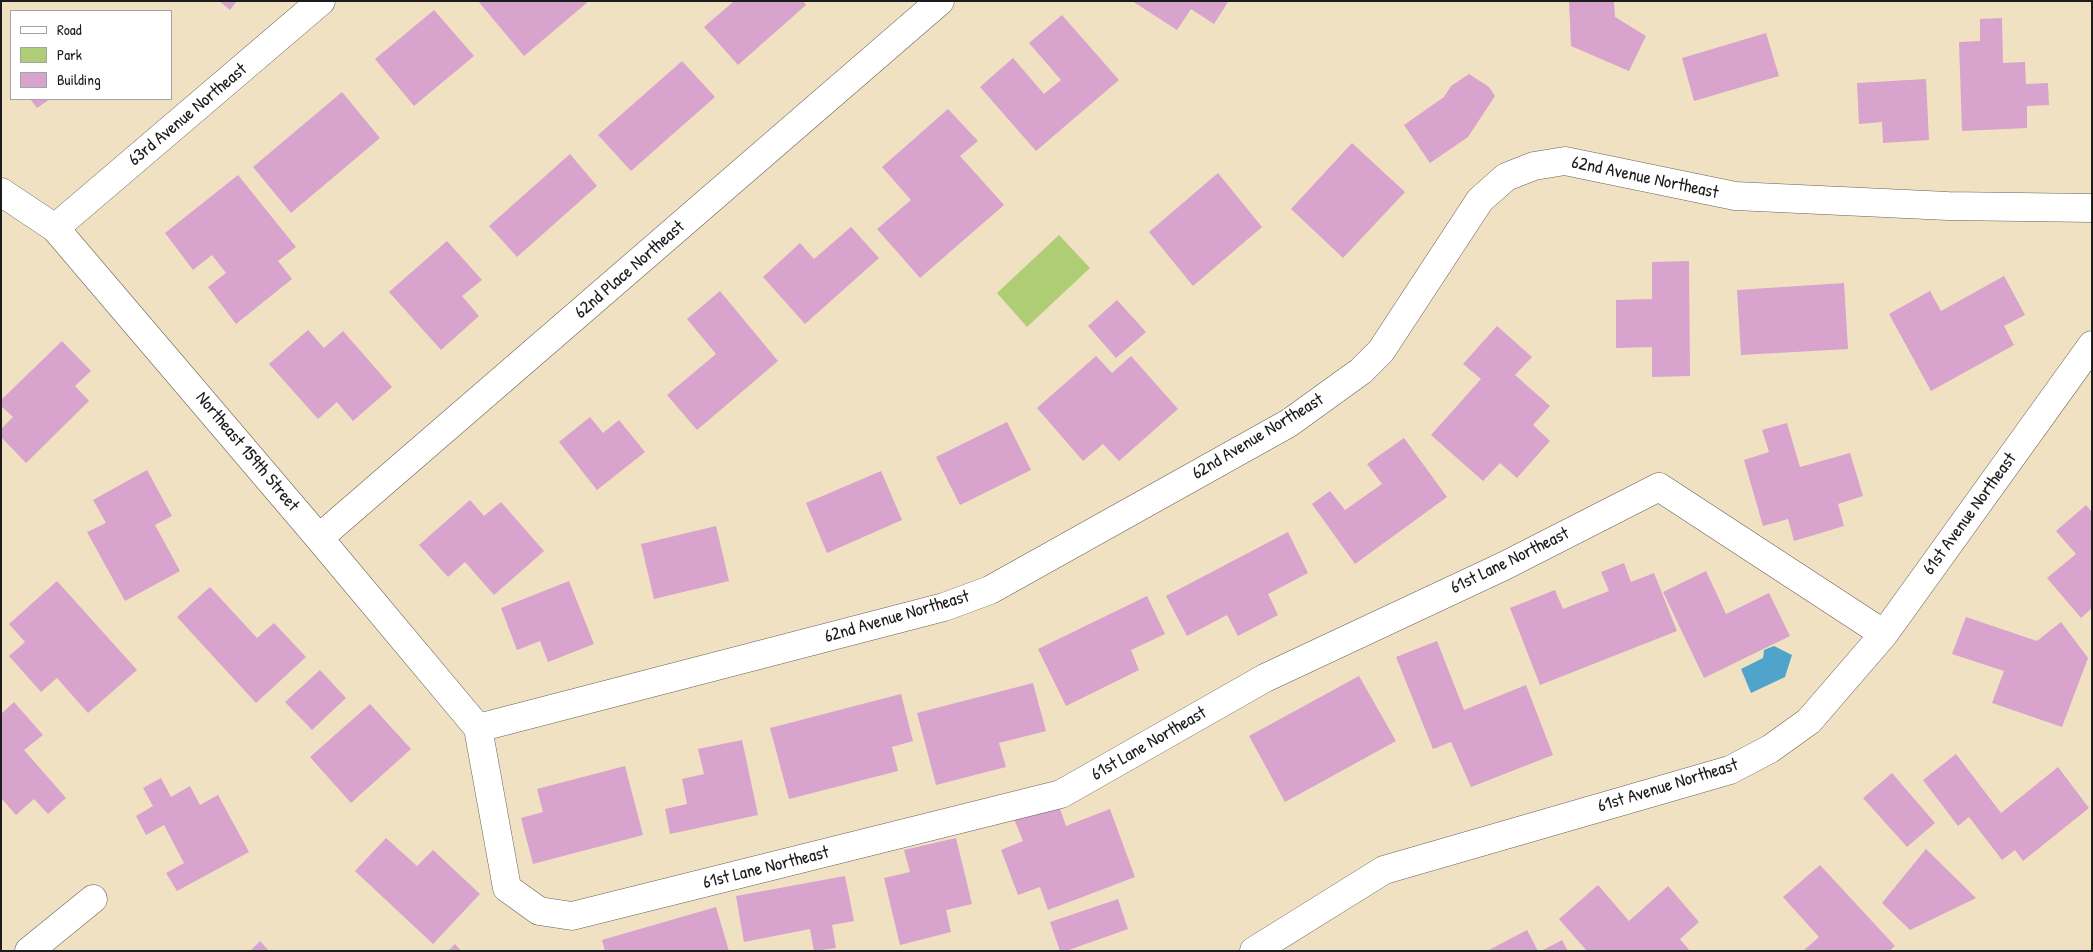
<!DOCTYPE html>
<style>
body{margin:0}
#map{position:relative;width:2093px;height:952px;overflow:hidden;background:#f1e1c3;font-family:"Patrick Hand",sans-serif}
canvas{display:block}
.frame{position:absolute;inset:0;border:2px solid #1c1c1c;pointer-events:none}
.legend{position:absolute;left:10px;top:10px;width:162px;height:90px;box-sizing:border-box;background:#fff;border:1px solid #a4a4a4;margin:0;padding:6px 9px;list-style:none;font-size:15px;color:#1c1c1c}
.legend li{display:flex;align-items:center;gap:10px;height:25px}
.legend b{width:25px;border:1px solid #a4a4a4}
</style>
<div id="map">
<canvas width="2093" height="952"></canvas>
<div class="frame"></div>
<ul class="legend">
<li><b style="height:6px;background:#fff"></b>Road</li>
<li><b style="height:14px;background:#afcd75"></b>Park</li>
<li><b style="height:14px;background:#d8a3cc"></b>Building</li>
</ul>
</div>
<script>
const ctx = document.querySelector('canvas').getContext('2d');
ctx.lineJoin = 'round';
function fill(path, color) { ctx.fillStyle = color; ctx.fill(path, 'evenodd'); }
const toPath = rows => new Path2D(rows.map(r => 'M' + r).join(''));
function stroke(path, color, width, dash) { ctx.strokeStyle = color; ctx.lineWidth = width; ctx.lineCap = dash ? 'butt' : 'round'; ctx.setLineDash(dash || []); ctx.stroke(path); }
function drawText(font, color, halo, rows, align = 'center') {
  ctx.font = font + ' "Patrick Hand",sans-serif'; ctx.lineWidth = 4.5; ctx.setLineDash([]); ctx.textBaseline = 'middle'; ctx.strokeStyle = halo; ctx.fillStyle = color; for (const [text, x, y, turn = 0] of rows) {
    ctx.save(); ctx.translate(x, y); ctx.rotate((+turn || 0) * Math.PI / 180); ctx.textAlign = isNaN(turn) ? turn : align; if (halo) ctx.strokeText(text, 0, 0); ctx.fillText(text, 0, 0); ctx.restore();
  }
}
const green = toPath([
 [1059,235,1090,268,1027,327,997,293]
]);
const water = toPath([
 [1774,646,1792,655,1785,677,1751,693,1741,669,1763,658,1764,650]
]);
const building = toPath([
 [219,1,237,1,230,10],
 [478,1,589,1,524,56],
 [734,1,803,1,806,5,738,65,704,27],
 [1132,1,1227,1,1228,2,1214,24,1191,9,1177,30],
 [1569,1,1614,1,1615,17,1646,36,1629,71,1571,46],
 [434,10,474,56,414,106,375,59],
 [1062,15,1119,80,1036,151,980,87,1013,58,1044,94,1061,80,1029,43],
 [2002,18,2003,63,2025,62,2026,84,2048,83,2049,105,2027,106,2027,128,1962,131,1959,42,1980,41,1980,19],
 [1766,33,1779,76,1694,101,1682,58],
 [682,61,715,97,631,171,598,135],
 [1469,74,1489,87,1495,96,1468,137,1430,163,1404,125,1444,97,1451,86],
 [1926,79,1929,140,1883,143,1882,122,1859,124,1857,83],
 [342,92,380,138,291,213,253,167],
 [30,99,50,99,37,108],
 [948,109,978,141,960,156,1004,205,920,278,877,229,911,200,882,167],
 [1352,143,1405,192,1343,258,1291,209],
 [570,154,597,186,517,257,489,226],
 [1218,173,1262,227,1193,286,1149,232],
 [238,175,296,247,278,261,292,279,236,324,208,287,226,273,212,255,193,270,165,233],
 [851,227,879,258,805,324,763,277,800,243,814,259],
 [447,241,482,280,462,296,479,316,441,350,389,292],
 [1689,261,1690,376,1652,377,1652,347,1616,348,1616,300,1652,299,1652,262],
 [2004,276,2025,315,2004,326,2014,345,1931,391,1889,314,1930,291,1941,311],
 [1844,283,1848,349,1741,355,1737,290],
 [720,291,778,361,697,430,667,395,716,354,687,319],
 [1117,300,1146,332,1116,358,1088,326],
 [1497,326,1532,357,1515,375,1550,406,1533,425,1550,441,1517,478,1500,463,1483,481,1431,435,1481,379,1463,364],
 [308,330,324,348,343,331,392,387,353,421,337,402,318,419,269,364],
 [62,341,91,371,75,386,89,401,26,463,1,437,1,429,13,417,1,406,1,400],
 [1096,356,1112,373,1131,356,1178,409,1119,461,1103,444,1083,461,1037,408],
 [590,417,603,433,619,420,645,452,597,490,559,442],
 [1007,422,1031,470,960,505,936,457],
 [1787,423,1800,467,1850,453,1863,496,1838,504,1844,526,1794,541,1788,519,1763,526,1744,460,1769,452,1762,430],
 [1404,438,1447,497,1355,564,1312,504,1330,491,1345,510,1382,484,1367,464],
 [147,470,172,516,155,525,180,571,125,601,87,532,106,523,93,500],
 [881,471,902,520,827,553,806,503],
 [470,500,484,516,501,502,544,551,494,595,465,562,448,577,419,545],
 [2086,505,2092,512,2092,608,2081,618,2047,578,2076,554,2056,531],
 [716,526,729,581,654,599,641,544],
 [1288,532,1308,573,1268,594,1278,615,1238,636,1227,615,1187,636,1166,596],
 [1624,563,1631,582,1654,573,1677,631,1540,685,1510,608,1555,590,1563,609,1609,591,1601,572],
 [1706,571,1726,614,1769,593,1790,636,1704,678,1663,592],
 [57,581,137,670,88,713,57,678,41,692,9,656,25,642,9,624],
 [569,581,594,644,548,662,540,641,517,650,501,608],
 [210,587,257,638,274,623,306,657,256,703,177,617],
 [1147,596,1165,634,1131,650,1139,670,1066,706,1038,649],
 [1966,617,2037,641,2061,622,2088,658,2062,727,1992,703,2004,671,1952,654],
 [1437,641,1464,710,1526,685,1553,755,1471,787,1451,742,1433,749,1396,657],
 [320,670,346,698,312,730,285,702],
 [1359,676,1396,741,1285,802,1249,736],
 [1033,683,1046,731,999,743,1006,767,936,785,917,713],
 [901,694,913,741,892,747,898,771,789,799,770,728],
 [14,702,43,735,24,750,66,798,48,814,34,799,16,815,1,798,1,714],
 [370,704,411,749,351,803,310,757],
 [742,740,758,815,670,834,665,809,687,804,682,779,704,774,698,749],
 [1956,754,2001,813,2058,767,2089,808,2023,861,2015,850,2002,860,1969,817,1958,826,1923,780],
 [625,766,643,835,533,864,521,818,543,812,537,789],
 [1892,773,1935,823,1907,847,1863,798],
 [161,778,171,797,190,786,200,805,218,795,249,852,177,891,166,873,184,863,164,825,146,835,136,816,153,806,143,788],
 [1058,803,1066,826,1110,809,1135,877,1048,910,1040,887,1018,895,1001,850,1023,841,1014,819],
 [386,838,417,866,433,850,480,894,433,944,355,871],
 [956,838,972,904,946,910,951,932,900,945,884,878,910,872,904,850],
 [1926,849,1976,898,1910,930,1882,903],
 [1820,865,1895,946,1889,951,1803,951,1819,937,1783,897],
 [845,876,854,921,832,925,836,948,814,951,810,929,744,942,736,896],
 [1598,885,1629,921,1668,886,1699,922,1680,939,1690,951,1587,951,1559,919],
 [1118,899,1128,929,1066,951,1060,951,1050,922],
 [716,907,729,951,605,951,602,940],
 [1527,930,1538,951,1487,951],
 [1562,940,1568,951,1541,951],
 [260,941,269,951,250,951],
 [455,944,461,951,448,951]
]);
const street = toPath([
 [1,192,55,228,319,538,478,728,507,888,539,911,572,916,1061,794,1265,678,1504,566,1659,487,1884,634],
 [55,228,321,1],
 [319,538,940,1],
 [478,728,944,607,990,590,1289,423,1361,371,1381,351,1480,200,1506,177,1534,166,1565,161,1735,196,1948,206,2092,208],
 [29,951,93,899],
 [1254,951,1384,870,1730,770,1770,749,1809,721,1884,634,2092,345]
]);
const streetNames = [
 ["63rd Avenue Northeast",188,115,-40],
 ["62nd Avenue Northeast",1645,178,12],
 ["62nd Place Northeast",630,270,-41],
 ["62nd Avenue Northeast",1258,437,-31],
 ["Northeast 159th Street",247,452,50],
 ["61st Avenue Northeast",1970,514,-54],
 ["61st Lane Northeast",1510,561,-26],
 ["62nd Avenue Northeast",897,617,-16],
 ["61st Lane Northeast",1149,744,-30],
 ["61st Avenue Northeast",1668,786,-17],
 ["61st Lane Northeast",766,868,-14]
];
fill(green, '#afcd75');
fill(water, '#50a4cc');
fill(building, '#d8a3cc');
stroke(street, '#676156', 29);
stroke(street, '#fff', 28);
drawText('18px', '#1c1c1c', '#fff', streetNames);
</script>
